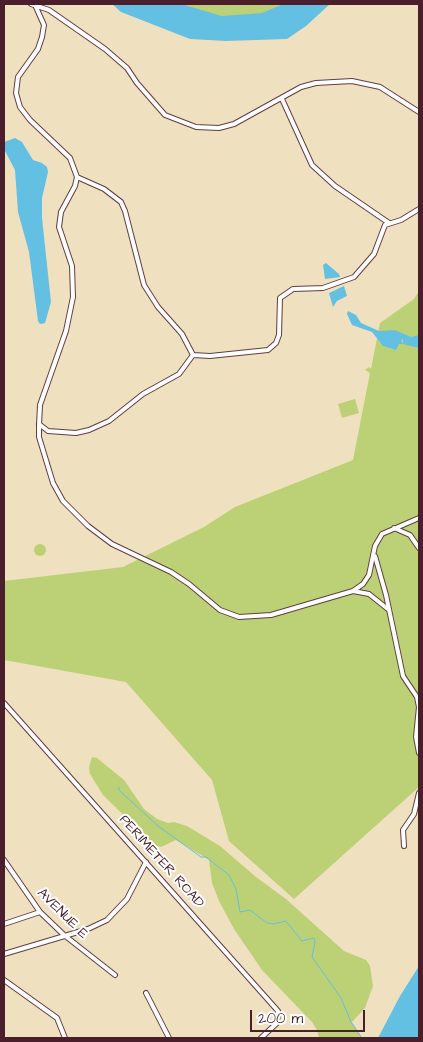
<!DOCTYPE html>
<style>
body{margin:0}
#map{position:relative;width:423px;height:1042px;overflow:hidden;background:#efe0c0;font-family:"Architects Daughter",sans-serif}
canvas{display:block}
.frame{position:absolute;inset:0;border:5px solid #4a1f2b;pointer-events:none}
.scale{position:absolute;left:250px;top:1010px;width:115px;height:22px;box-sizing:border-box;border:2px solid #4a1f2b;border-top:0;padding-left:6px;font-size:15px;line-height:18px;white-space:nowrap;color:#4a1f2b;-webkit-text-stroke:4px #fff;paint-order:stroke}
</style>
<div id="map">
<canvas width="423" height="1042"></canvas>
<div class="frame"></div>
<div class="scale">200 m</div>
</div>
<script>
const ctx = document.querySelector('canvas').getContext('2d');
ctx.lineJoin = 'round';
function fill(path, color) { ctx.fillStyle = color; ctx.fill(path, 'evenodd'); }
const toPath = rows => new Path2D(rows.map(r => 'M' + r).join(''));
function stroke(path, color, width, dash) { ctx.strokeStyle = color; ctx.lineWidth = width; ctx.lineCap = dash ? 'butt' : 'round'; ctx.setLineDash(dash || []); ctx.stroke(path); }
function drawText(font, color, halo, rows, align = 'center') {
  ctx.font = font + ' "Architects Daughter",sans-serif'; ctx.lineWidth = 4; ctx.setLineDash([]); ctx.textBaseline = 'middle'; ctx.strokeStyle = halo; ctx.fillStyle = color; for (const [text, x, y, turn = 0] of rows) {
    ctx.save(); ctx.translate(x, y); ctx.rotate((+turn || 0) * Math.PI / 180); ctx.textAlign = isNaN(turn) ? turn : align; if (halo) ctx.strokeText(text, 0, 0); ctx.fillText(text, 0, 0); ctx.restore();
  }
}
const green = toPath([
 [174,4,300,4,292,10,232,20],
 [419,291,419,787,294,899,229,841,212,780,126,682,4,660,4,581,123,567,204,527,235,507,353,460,370,373,365,370,369,367,371,369,380,323,414,299],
 [355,399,359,413,342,418,338,404],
 '34 550a6 6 0 1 1 12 0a6 6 0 1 1-12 0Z',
 [92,757,97,758,124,780,144,809,157,819,168,823,174,822,187,826,220,846,256,877,286,899,344,951,366,960,370,966,373,986,365,1008,352,1022,362,1038,319,1038,317,1030,312,1022,262,970,234,929,219,901,212,883,209,860,176,840,161,847,154,845,103,795,90,774,89,767]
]);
const water = toPath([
 [112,4,181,4,222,16,262,13,283,4,330,4,306,26,287,39,226,41,190,39,121,12],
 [15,138,22,142,33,160,42,163,47,167,48,172,42,198,42,218,51,302,45,323,40,324,38,321,29,252,18,212,15,170,4,149,4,142],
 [326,263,339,274,340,277,325,279,323,265],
 [344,286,347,296,337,301,333,307,329,293],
 [348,311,356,315,361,323,379,331,395,330,411,337,419,335,419,348,403,344,403,339,401,340,403,344,399,344,396,350,383,346,372,332,352,325,347,314],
 [419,966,419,1038,378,1038,400,996]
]);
const stream = toPath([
 [119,787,119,790,158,826,201,857,206,857,229,875,236,889,240,912,250,910,267,923,274,924,286,921,302,941,314,938,315,942,312,957,341,998,351,1022,362,1038]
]);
const minor = toPath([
 [31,4,49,10,105,49,127,68,137,83,165,115,196,127,219,128,234,124,301,87,316,83,352,81,380,87,419,112],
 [35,5,44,25,42,37,38,49,18,77,16,93,20,107,30,120,70,158,77,177,75,186,61,212,59,227,72,266,73,297,66,331,40,405,39,425,39,437,53,483,63,501,88,526,112,544,171,572,189,584,220,610,239,617,271,615,353,591,363,584,369,575,375,546,382,534,419,518],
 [282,99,312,165,335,186,389,223],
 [77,177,104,189,121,202,125,211,144,285,158,307,182,334,193,355],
 [39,424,48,431,76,433,89,430,109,421,143,394,179,374,193,355,210,356,268,350,276,343,279,335,280,298,293,289,323,288,354,277,374,254,385,225,401,220,419,209],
 [394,528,410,535,419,548],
 [375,556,386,595,403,676,417,697,419,707,416,737,419,753],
 [353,591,369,594,389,610],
 [4,703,278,1011,277,1023,261,1038],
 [404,846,403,830,414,814,419,793],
 [4,860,40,912,64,935,115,975],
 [4,924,40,912],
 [4,954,88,929,107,920,127,899,146,862],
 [4,980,57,1018,65,1038],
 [146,993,169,1038]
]);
const streetNames = [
 ["PERIMETER ROAD",161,862,48],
 ["AVENUE E",62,914,45]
];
fill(green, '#bcd175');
fill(water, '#64c0e2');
stroke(stream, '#64c0e2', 1);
stroke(minor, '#633c41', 6);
stroke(minor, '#fff', 4);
drawText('14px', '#4a1f2b', '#fff', streetNames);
</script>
